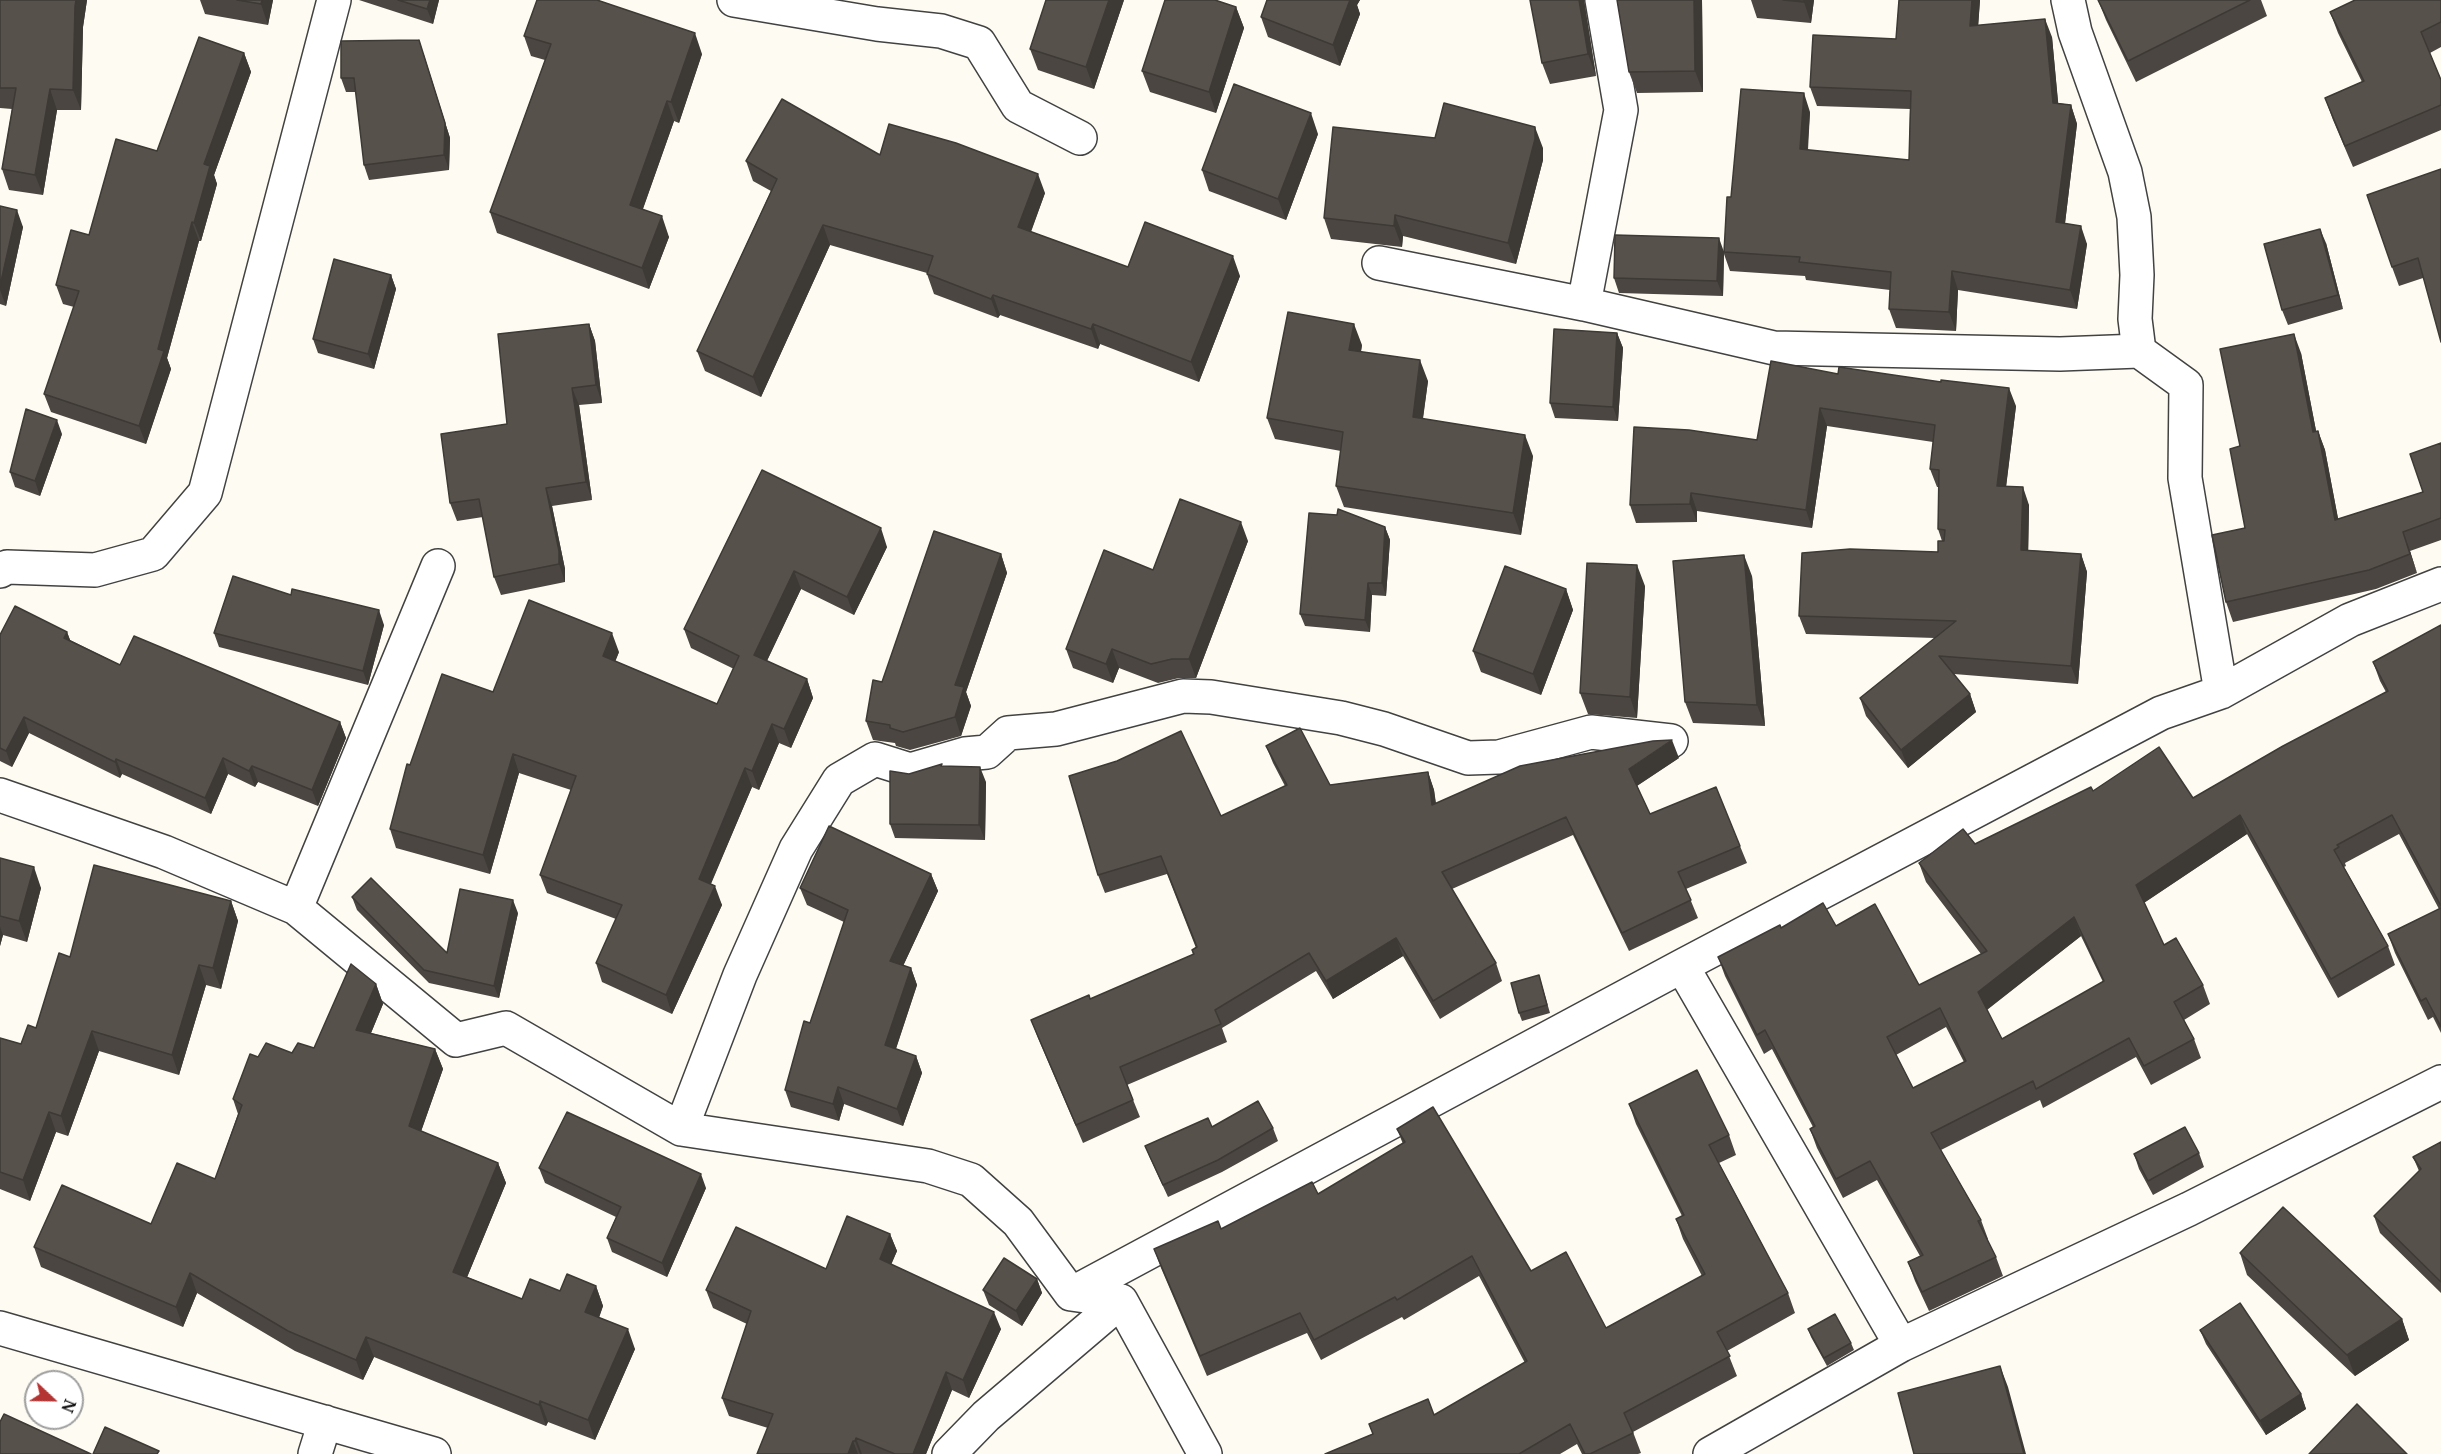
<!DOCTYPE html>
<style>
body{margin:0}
#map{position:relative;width:2441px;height:1454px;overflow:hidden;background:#fefcf2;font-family:"Noto Serif",serif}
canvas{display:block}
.north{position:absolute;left:24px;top:1370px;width:60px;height:60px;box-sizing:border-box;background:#fff;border:2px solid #9f9f9f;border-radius:50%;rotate:112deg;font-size:16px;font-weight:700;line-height:24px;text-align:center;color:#0f0f0f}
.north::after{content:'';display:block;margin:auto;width:21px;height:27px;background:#b33433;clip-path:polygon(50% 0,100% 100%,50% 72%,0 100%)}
</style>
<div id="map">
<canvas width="2441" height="1454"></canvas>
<div class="north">N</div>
</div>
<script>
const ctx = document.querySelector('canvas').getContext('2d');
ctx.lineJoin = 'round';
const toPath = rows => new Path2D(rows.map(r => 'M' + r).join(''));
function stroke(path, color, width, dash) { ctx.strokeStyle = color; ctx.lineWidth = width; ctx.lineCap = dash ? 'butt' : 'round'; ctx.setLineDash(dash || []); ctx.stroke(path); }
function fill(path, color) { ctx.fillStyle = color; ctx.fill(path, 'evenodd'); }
const minor = toPath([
 [734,0,877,24,941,31,979,43,1018,106,1080,138],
 [2068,0,2075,32,2125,172,2134,217,2137,275,2135,319,2139,351],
 [1379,263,1584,304,1774,348,2060,354,2139,351,2186,385,2185,478,2221,692],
 [1584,304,1621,110,1602,0],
 [0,571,7,567,95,570,153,554,205,493,334,0],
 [0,795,164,852,296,908,456,1040,506,1028,681,1129,928,1166,971,1180,1018,1222,1071,1294,1121,1301,1205,1454],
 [296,908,438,566],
 [1682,966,1901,1345],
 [681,1129,740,975,796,849,839,780,875,759,910,770,965,754,987,752,1008,733,1056,729,1183,696,1211,697,1341,718,1384,729,1468,758,1499,757,1591,732,1671,741],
 [1071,1294,1682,966,2161,713,2221,692,2350,620,2441,584],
 [0,1328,434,1454],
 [315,1454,325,1422],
 [949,1454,986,1416,1121,1301],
 [1710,1454,1901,1345,2189,1209,2441,1082]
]);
const wall = toPath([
 [0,0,87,0,83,27,81,110,57,110,43,195,9,190,2,169,12,109,0,108],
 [200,0,273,0,268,25,205,14],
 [359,0,439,0,433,24],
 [1124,0,1094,89,1038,70,1030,49],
 [1267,0,1360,0,1357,5,1360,14,1340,66,1268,37,1261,17],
 [1530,0,1584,0,1596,76,1550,84,1542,63],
 [1617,0,1702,0,1703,92,1637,93,1629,72],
 [1751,0,1814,0,1811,23,1757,18],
 [1899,0,1980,0,1978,25,2052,37,2058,103,2071,105,2077,124,2065,223,2087,244,2077,309,1958,290,1956,331,1896,328,1889,309,1890,290,1806,280,1805,276,1730,271,1724,254,1723,296,1619,293,1614,278,1724,251,1731,197,1810,112,1808,150,1909,160,1910,109,1817,106,1810,87,1896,39],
 [2098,0,2261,0,2267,16,2136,82,2106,20],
 [2441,0,2441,47,2430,53,2441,80,2441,130,2353,167,2333,120,2325,98,2362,82,2338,33,2330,12],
 [1236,7,1244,28,1216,113,1150,92,1142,71],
 [524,36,702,54,679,123,674,121,643,209,669,237,649,289,497,233,490,212,545,60,531,56],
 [244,53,251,72,214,175,217,184,201,241,199,241,167,358,171,369,146,444,51,412,44,394,74,307,63,304,56,285,89,235,157,151],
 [424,55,450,138,449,170,369,180,364,165,356,92,346,92,341,78],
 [1318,134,1286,220,1209,191,1202,170],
 [1435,138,1543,148,1543,160,1516,264,1403,236,1402,247,1331,239,1324,218],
 [880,155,1045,193,1031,232,1128,267,1240,276,1199,382,1100,344,1098,349,1000,315,998,318,934,294,927,274,927,273,830,245,761,397,705,371,697,351,771,191,753,181,746,161],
 [2441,169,2423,278,2399,286,2392,267],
 [0,206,23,227,6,306,0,304],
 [2326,243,2343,309,2288,325,2282,310],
 [391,275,396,289,374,369,318,353,313,339],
 [589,324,595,341,602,403,579,405,592,500,552,506,565,569,565,582,501,595,494,577,483,517,457,521,450,503,507,424],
 [1617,333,1623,348,1618,421,1555,418,1550,403],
 [1362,345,1361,352,1428,381,1423,419,1533,456,1521,535,1344,507,1336,486,1341,451,1275,439,1267,418],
 [2301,353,2316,431,2318,431,2325,450,2338,519,2423,492,2441,443,2441,540,2410,551,2417,573,2376,589,2233,622,2226,602,2245,528,2240,446],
 [1838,374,2016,406,2006,486,2029,505,2028,550,2081,554,2087,572,2078,684,1954,674,1970,694,1976,712,1908,768,1866,716,1860,698,1935,638,1806,634,1799,616,1938,552,1942,541,1938,529,1939,487,1937,487,1930,469,1933,442,1827,426,1812,528,1697,511,1697,522,1636,523,1630,505,1757,440],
 [62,434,40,496,15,487,10,472],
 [762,470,887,547,854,615,801,589,767,661,807,679,813,698,791,748,779,743,759,790,752,787,711,884,722,905,672,1014,602,982,596,963,616,919,547,893,540,875,571,790,519,773,490,874,396,848,390,829,410,765,493,692,619,652,615,661,717,704,734,669,691,648,684,629],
 [1385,527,1390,540,1386,596,1372,595,1370,632,1305,626,1300,614],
 [1248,541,1196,678,1179,678,1158,683,1119,668,1113,683,1073,668,1066,649,1153,570],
 [1001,554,1007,573,966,692,971,706,961,736,910,750,896,746,895,743,873,740,866,721,882,682],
 [1752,576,1765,726,1693,723,1685,702],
 [1645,586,1637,718,1588,714,1580,693],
 [1566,589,1573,610,1541,695,1481,672,1473,651],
 [291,595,384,625,368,685,219,647,214,633],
 [2441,625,2441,1033,2433,1017,2428,1020,2395,953,2388,934,2439,909,2399,834,2345,863,2346,866,2344,867,2388,946,2395,965,2338,998,2247,834,2144,903,2164,945,2203,985,2210,1004,2184,1020,2194,1039,2201,1058,2151,1085,2136,1057,2043,1108,2040,1100,1941,1150,1981,1220,1988,1239,1987,1239,1996,1257,2003,1276,1929,1311,1915,1281,1908,1262,1920,1256,1877,1180,1843,1198,1817,1148,1810,1129,1813,1127,1772,1049,1764,1054,1725,976,1718,957,1781,928,1836,926,1919,985,1981,954,1926,882,1919,863,1975,844,2093,791,2193,798,2386,692,2380,681,2373,662],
 [2081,936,2103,982,2002,1039,1987,1010],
 [1946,1027,1964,1062,1913,1088,1896,1055],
 [67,632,70,640,120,665,340,722,346,738,318,806,258,782,255,787,228,774,211,814,122,774,120,778,29,733,12,767,0,761,0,635],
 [1266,746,1330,785,1428,772,1434,790,1436,803,1679,758,1637,786,1650,814,1740,846,1747,863,1686,889,1698,918,1629,951,1573,835,1452,889,1496,963,1502,981,1440,1019,1403,956,1333,999,1316,971,1222,1028,1227,1042,1127,1085,1140,1117,1083,1143,1038,1038,1031,1020,1090,999,1193,955,1192,950,1196,948,1167,874,1105,893,1098,875,1285,786,1273,763],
 [943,767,986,782,985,840,895,838,890,824,909,774],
 [0,858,41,888,27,942,3,935,0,946],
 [931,874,938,891,903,966,911,968,917,985,896,1049,916,1056,922,1073,903,1126,844,1104,839,1121,791,1107,785,1090,810,1023,844,922,807,905,800,888],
 [352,897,447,953,518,913,499,998,429,983,357,910],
 [231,901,238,921,221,989,206,985,179,1075,99,1051,68,1136,56,1132,30,1201,0,1189,0,1038,21,1044,36,1028,70,957],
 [1539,975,1550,1013,1522,1021,1519,1013],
 [376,984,383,1004,371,1033,435,1049,443,1069,421,1131,498,1163,506,1183,467,1277,522,1299,560,1291,596,1286,603,1306,599,1318,635,1349,595,1440,548,1422,546,1426,374,1357,363,1380,295,1351,197,1293,183,1327,41,1267,34,1247,151,1224,215,1179,238,1114,233,1099,258,1057,292,1053,314,1048],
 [1629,1104,1729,1135,1736,1155,1719,1163,1788,1293,1795,1313,1727,1351,1737,1376,1633,1432,1641,1453,1638,1454,1582,1454,1577,1444,1560,1454,1325,1454,1373,1434,1369,1424,1434,1415,1525,1363,1479,1276,1404,1320,1402,1317,1321,1360,1307,1333,1207,1376,1161,1268,1154,1249,1221,1229,1318,1194,1403,1144,1397,1129,1531,1271,1606,1328,1702,1276,1683,1239,1676,1219,1682,1216,1636,1124],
 [1273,1128,1278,1141,1222,1172,1168,1197,1150,1158,1145,1146],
 [2441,1142,2441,1293,2380,1233,2374,1216,2419,1171,2413,1157],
 [2199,1153,2204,1167,2153,1195,2139,1169,2134,1154],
 [539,1168,706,1188,667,1277,612,1252,607,1238,616,1217,545,1183],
 [890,1234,897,1251,891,1264,1001,1329,969,1398,952,1390,926,1454,757,1454,768,1428,729,1416,722,1398,747,1324,713,1308,706,1290,826,1269],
 [2240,1253,2402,1319,2409,1340,2355,1376,2247,1275],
 [1037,1279,1042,1293,1022,1326,989,1305,983,1290],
 [1808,1329,1851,1343,1854,1350,1827,1366,1811,1337],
 [2200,1330,2301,1394,2306,1409,2266,1435,2206,1344]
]);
const shadedWall = toPath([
 [76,0,87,0,83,27,81,110,73,90,75,6],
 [262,0,273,0,268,25,261,4],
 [430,0,439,0,433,24,427,9],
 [1109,0,1124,0,1094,89,1086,67],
 [1350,0,1360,0,1357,5,1360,14,1340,66,1333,45],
 [1579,0,1584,0,1596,76,1588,54],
 [1694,0,1702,0,1703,92,1695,71],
 [1804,0,1814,0,1811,23,1804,2],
 [1972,0,1980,0,1977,44,1970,26],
 [1236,7,1244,28,1216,113,1209,92],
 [2045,19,2052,37,2060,122,2053,103],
 [695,33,702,54,679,123,671,102],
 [419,40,450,138,449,170,444,155],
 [244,53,251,72,214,175,217,184,201,241,194,223,204,164],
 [50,89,57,110,43,195,35,175],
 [1804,93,1810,112,1806,168,1800,149],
 [667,101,674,121,637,225,630,205],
 [2071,105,2077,124,2063,240,2056,222],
 [1311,113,1318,134,1286,220,1278,199],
 [1535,127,1543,148,1543,160,1516,264,1508,243],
 [1038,174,1045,193,1025,247,1018,227],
 [17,210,23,227,6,306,0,290,0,286],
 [1395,215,1403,236,1402,247,1394,226],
 [662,216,669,237,649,289,642,268],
 [192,222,199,241,167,358,171,369,146,444,139,426,158,349],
 [823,225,830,245,761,397,753,377],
 [2081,226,2087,244,2077,309,2070,290],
 [2320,229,2326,243,2343,309,2338,295],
 [1719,238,1724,252,1723,296,1717,281],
 [1233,256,1240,276,1199,382,1191,362],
 [1952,271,1958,290,1956,331,1949,312],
 [391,275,396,289,374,369,368,354],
 [993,295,1000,315,998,318,991,299],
 [589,324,595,341,602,403,596,385],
 [1093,324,1100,344,1098,349,1091,329],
 [1354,324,1362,345,1357,372,1349,350],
 [1617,333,1623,348,1618,421,1613,407],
 [2294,334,2301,353,2320,451,2313,432],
 [1420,360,1428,381,1420,438,1413,417],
 [572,388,579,405,592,500,586,482],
 [2009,388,2016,406,2004,504,1997,486],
 [1820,408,1827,426,1812,528,1806,510],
 [57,420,62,434,40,496,35,481],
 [2318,431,2325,450,2342,539,2335,520],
 [1525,435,1533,456,1521,535,1513,513],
 [2023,487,2029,505,2028,567,2021,550],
 [546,488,552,506,565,569,565,582,559,564],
 [1691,493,1697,511,1697,522,1690,504],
 [1241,522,1248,541,1196,678,1189,659],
 [1385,527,1390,540,1386,596,1382,583],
 [881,528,887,547,854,615,847,597],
 [2403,532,2410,551,2417,573,2410,554],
 [1001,554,1007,573,966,692,971,706,961,736,955,717,955,685],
 [2081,554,2087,572,2078,684,2071,666],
 [1744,555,1752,576,1765,726,1757,705],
 [1637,565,1645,586,1637,718,1630,697],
 [794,571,801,589,761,673,754,655],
 [1368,583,1372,595,1370,632,1365,620],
 [1566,589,1573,610,1541,695,1533,674],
 [379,610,384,625,368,685,363,671],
 [67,632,73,648,64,638],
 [612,633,619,652,610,675,603,656],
 [1112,649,1119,668,1113,683,1106,664],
 [807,679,813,698,791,748,784,729],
 [1970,694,1976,712,1908,768,1901,750],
 [24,717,29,733,12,767,6,751],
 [340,722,346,738,318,806,312,790],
 [772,724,779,743,759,790,752,771],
 [1672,740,1679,758,1635,787,1629,769],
 [513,754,519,773,490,874,483,855],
 [223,758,228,774,211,814,205,798],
 [116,759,122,774,120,778,115,762],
 [252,766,258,782,255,787,249,771],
 [980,767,986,782,985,840,979,825],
 [745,768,752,787,705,897,699,879],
 [1428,772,1434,790,1438,823,1432,805],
 [2240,815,2247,834,2142,904,2136,885],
 [34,867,41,888,27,942,19,921],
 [931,874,938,891,897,979,890,961],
 [715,886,722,905,672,1014,666,995],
 [513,900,518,913,499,998,494,986],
 [231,901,238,921,221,989,213,968],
 [2074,917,2081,936,1985,1011,1978,992],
 [0,927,3,935,0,946],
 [1396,938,1403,956,1333,999,1326,981],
 [199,965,206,985,179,1075,172,1055],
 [911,968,917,985,891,1063,885,1045],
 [376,984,383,1004,364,1050,356,1030],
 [92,1031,99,1051,68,1136,61,1116],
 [435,1049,443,1069,416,1146,409,1126],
 [916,1056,922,1073,903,1126,897,1109],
 [838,1087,844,1104,839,1121,833,1104],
 [49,1112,56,1132,30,1201,23,1180],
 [498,1163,506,1183,461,1292,453,1272],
 [701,1174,706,1188,667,1277,662,1263],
 [890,1234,897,1251,886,1277,880,1259],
 [190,1273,197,1293,183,1327,176,1307],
 [1037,1279,1042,1293,1022,1326,1016,1311],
 [596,1286,603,1306,593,1333,585,1312],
 [994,1312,1001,1329,969,1398,963,1380],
 [2402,1319,2409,1340,2355,1376,2347,1355],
 [628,1329,635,1349,595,1440,588,1420],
 [366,1337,374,1357,363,1380,356,1360],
 [2000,1366,2008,1387,2026,1454,2024,1454],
 [946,1372,952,1390,926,1454,913,1454],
 [2301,1394,2306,1409,2266,1435,2260,1421],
 [540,1401,548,1422,546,1426,539,1405],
 [856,1438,862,1454,860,1454,855,1441],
 [853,1441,858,1454,848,1454]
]);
const building = toPath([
 [0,0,76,0,75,6,73,90,50,89,35,175,2,169,16,88,0,88,0,0],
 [237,0,262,0,261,4,237,0],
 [398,0,430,0,427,9,398,0],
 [537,0,597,0,695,33,671,102,667,101,630,205,662,216,642,268,490,212,551,44,524,36,537,0],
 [1046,0,1109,0,1086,67,1030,49,1046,0],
 [1165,0,1215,0,1236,7,1209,92,1142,71,1165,0],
 [1267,0,1350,0,1333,45,1261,17,1267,0],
 [1530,0,1579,0,1588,54,1542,63,1530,0],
 [1617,0,1694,0,1695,71,1629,72,1617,0],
 [1783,0,1804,0,1804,2,1783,0],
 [1899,0,1972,0,1970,26,2045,19,2053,103,2071,105,2056,222,2081,226,2070,290,1952,271,1949,312,1889,309,1891,272,1799,262,1800,257,1724,252,1727,197,1731,197,1741,89,1804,93,1800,149,1909,160,1911,91,1810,87,1813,35,1896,39,1899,0],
 [2098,0,2250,0,2128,61,2098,0],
 [2355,0,2441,0,2441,22,2421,32,2441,80,2441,105,2345,146,2325,98,2364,81,2330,12,2355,0],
 [199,37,244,53,204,164,210,166,194,223,192,222,158,349,164,351,139,426,44,394,79,291,56,285,71,230,89,235,116,139,157,151,199,37],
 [419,40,445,123,444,155,364,165,354,78,341,78,341,41,419,40],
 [1234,84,1311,113,1278,199,1202,170,1234,84],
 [782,99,880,155,889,124,956,143,1038,174,1018,227,1128,267,1145,222,1233,256,1191,362,1093,324,1091,329,993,295,991,299,927,274,933,256,823,225,753,377,697,351,777,179,746,161,782,99],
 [1444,103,1535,127,1535,139,1508,243,1395,215,1394,226,1324,218,1333,127,1435,138,1444,103],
 [2441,169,2441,342,2418,258,2392,267,2367,195,2441,169],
 [0,206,17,210,0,286,0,206],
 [2320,229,2338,295,2282,310,2264,244,2320,229],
 [1615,235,1719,238,1717,281,1614,278,1615,235],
 [334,259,391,275,368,354,313,339,334,259],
 [1288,312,1354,324,1349,350,1420,360,1413,417,1525,435,1513,513,1336,486,1343,432,1267,418,1288,312],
 [589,324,596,385,572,388,586,482,546,488,559,551,559,564,494,577,479,499,450,503,441,434,507,424,498,334,589,324],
 [1554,329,1617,333,1613,407,1550,403,1554,329],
 [2294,334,2313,432,2318,431,2335,520,2423,492,2410,454,2441,443,2441,518,2403,532,2410,554,2369,570,2226,602,2212,535,2245,528,2230,449,2240,446,2220,349,2294,334],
 [1771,361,1838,374,1839,367,1941,382,1941,380,2009,388,1997,486,2023,487,2021,550,2081,554,2071,666,1939,656,1970,694,1901,750,1860,698,1956,621,1799,616,1802,553,1850,549,1938,552,1938,541,1944,541,1945,530,1938,529,1939,470,1930,469,1935,425,1820,408,1806,510,1691,493,1690,504,1630,505,1634,427,1689,430,1757,440,1771,361],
 [26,409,57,420,35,481,10,472,26,409],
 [762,470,881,528,847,597,794,571,754,655,807,679,784,729,772,724,752,771,745,768,699,879,715,886,666,995,596,963,622,905,540,875,576,776,513,754,483,855,390,829,407,764,410,765,442,674,493,692,529,600,612,633,603,656,717,704,739,656,684,629,762,470],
 [1180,499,1241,522,1189,659,1172,659,1151,664,1112,649,1106,664,1066,649,1104,550,1153,570,1180,499],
 [1338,509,1385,527,1382,583,1368,583,1365,620,1300,614,1309,513,1337,515,1338,509],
 [934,531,1001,554,955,685,964,687,955,717,903,732,890,728,890,725,866,721,873,680,882,682,934,531],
 [1744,555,1757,705,1685,702,1673,561,1744,555],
 [1587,563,1637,565,1630,697,1580,693,1587,563],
 [1505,566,1566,589,1533,674,1473,651,1505,566],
 [233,576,291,595,292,589,379,610,363,671,214,633,233,576],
 [15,606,67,632,64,638,120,665,134,636,340,722,312,790,252,766,249,771,223,758,205,798,116,759,115,762,24,717,6,751,0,748,0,635,15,606],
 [2441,625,2441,906,2392,815,2337,845,2339,847,2334,850,2388,946,2331,979,2240,815,2136,885,2164,945,2176,938,2203,985,2174,1002,2194,1039,2144,1066,2129,1038,2036,1089,2033,1081,1931,1133,1981,1220,1978,1221,1996,1257,1922,1292,1908,1262,1923,1255,1870,1161,1836,1179,1810,1129,1815,1126,1765,1030,1757,1035,1718,957,1780,925,1781,928,1823,903,1836,926,1875,904,1919,985,1987,951,1919,863,1963,829,1975,844,2091,787,2093,791,2159,747,2193,798,2283,746,2388,691,2373,662,2441,625],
 [2074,917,2104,981,2002,1039,1978,992,2074,917],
 [1940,1008,1966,1061,1913,1088,1887,1037,1940,1008],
 [1300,728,1330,785,1428,772,1432,805,1520,766,1653,741,1672,740,1629,769,1650,814,1716,787,1740,846,1678,872,1691,900,1622,933,1566,817,1442,872,1496,963,1433,1001,1396,938,1326,981,1309,953,1215,1010,1221,1024,1120,1067,1133,1100,1076,1125,1031,1020,1089,995,1090,999,1194,954,1192,950,1197,947,1161,856,1098,875,1069,776,1117,761,1181,731,1221,816,1287,785,1266,746,1300,728],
 [942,764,941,766,980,767,979,825,890,824,890,771,909,774,942,764],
 [829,826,931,874,890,961,911,968,885,1045,916,1056,897,1109,838,1087,833,1104,785,1090,804,1021,810,1023,848,910,800,888,829,826],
 [0,858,34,867,19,921,0,916,0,858],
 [94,865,231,901,213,968,199,965,172,1055,92,1031,61,1116,49,1112,23,1180,0,1172,0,1038,21,1044,28,1025,36,1028,59,953,70,957,94,865],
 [371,878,447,953,460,889,513,900,494,986,424,970,352,897,371,878],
 [2441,908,2441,1027,2426,998,2421,1001,2388,934,2441,908],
 [351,964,376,984,356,1030,435,1049,409,1126,498,1163,453,1272,522,1299,530,1279,560,1291,567,1274,596,1286,585,1312,628,1329,588,1420,540,1401,539,1405,366,1337,356,1360,288,1331,190,1273,176,1307,34,1247,62,1185,151,1224,177,1163,215,1179,242,1105,233,1099,250,1054,258,1057,266,1043,292,1053,298,1043,314,1048,351,964],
 [1539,975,1547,1005,1519,1013,1511,983,1539,975],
 [1697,1070,1729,1135,1709,1145,1788,1293,1717,1332,1730,1356,1624,1413,1633,1433,1590,1454,1585,1454,1570,1424,1519,1454,1325,1454,1373,1434,1369,1424,1428,1399,1434,1415,1527,1361,1472,1256,1397,1300,1395,1297,1314,1340,1300,1313,1200,1356,1154,1249,1218,1221,1221,1229,1312,1182,1318,1194,1405,1142,1397,1129,1433,1107,1531,1271,1566,1252,1606,1328,1705,1274,1676,1219,1684,1215,1629,1104,1697,1070],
 [1258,1101,1273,1128,1218,1160,1163,1185,1145,1146,1208,1118,1212,1127,1258,1101],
 [567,1112,701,1174,662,1263,607,1238,621,1207,539,1168,567,1112],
 [2185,1127,2199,1153,2148,1181,2134,1154,2185,1127],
 [2441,1142,2441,1282,2374,1216,2421,1169,2413,1157,2441,1142],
 [2283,1207,2402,1319,2347,1355,2240,1253,2283,1207],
 [847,1216,890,1234,880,1259,994,1312,963,1380,946,1372,913,1454,895,1454,856,1438,855,1441,853,1441,848,1454,757,1454,773,1414,722,1398,751,1311,706,1290,736,1227,826,1269,847,1216],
 [1004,1258,1037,1279,1016,1311,983,1290,1004,1258],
 [2240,1303,2301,1394,2260,1421,2200,1330,2240,1303],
 [1835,1314,1851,1343,1824,1358,1808,1329,1835,1314],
 [2000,1366,2024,1454,1914,1454,1898,1393,2000,1366],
 [2357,1404,2407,1454,2309,1454,2357,1404],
 [4,1414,91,1454,0,1454,0,1422,4,1414],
 [105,1427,159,1451,157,1454,93,1454,105,1427]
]);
stroke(minor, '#424242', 36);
stroke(minor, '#fff', 33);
fill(wall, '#4b4641');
fill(shadedWall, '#3d3935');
fill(building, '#57514c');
stroke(building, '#3d3935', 1.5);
</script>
